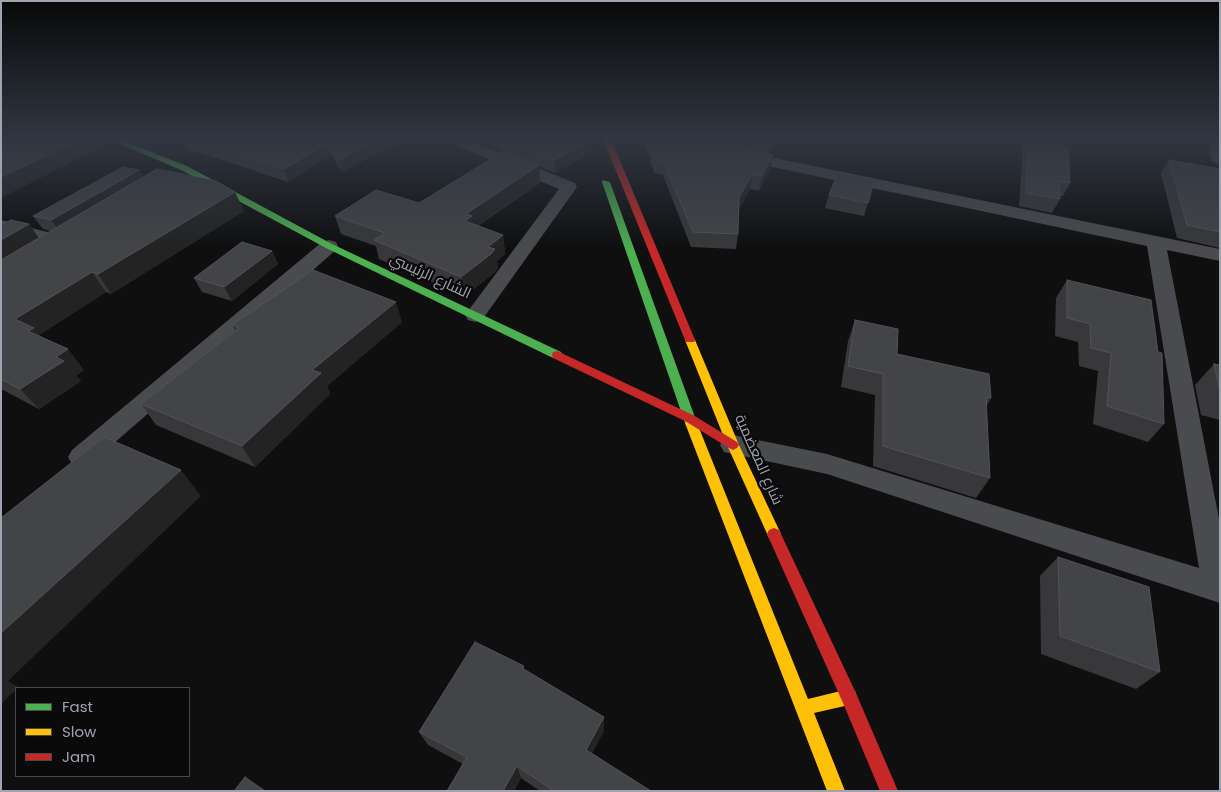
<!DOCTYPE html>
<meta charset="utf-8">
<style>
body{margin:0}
#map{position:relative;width:1221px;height:792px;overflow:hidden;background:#0f0f10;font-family:Poppins,sans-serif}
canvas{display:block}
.frame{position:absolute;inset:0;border:2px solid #a0a4b0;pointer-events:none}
.legend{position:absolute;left:15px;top:687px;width:175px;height:90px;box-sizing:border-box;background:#0a0a0b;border:1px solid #46484d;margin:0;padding:6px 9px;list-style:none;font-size:15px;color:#a0a4b0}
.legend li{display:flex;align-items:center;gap:10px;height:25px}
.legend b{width:25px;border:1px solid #46484d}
</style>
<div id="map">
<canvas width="1221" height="792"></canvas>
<div class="frame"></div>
<ul class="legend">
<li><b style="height:6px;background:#4caf50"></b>Fast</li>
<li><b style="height:6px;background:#ffc107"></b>Slow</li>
<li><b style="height:6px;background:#c62828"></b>Jam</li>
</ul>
</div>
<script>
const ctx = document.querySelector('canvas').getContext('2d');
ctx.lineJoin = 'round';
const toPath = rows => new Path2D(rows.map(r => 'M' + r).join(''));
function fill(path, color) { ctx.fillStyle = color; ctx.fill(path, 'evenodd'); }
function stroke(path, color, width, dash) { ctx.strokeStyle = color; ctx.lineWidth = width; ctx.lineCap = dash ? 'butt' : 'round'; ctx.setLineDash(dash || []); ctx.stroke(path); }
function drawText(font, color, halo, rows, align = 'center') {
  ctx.font = font + ' Poppins,Cairo,sans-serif'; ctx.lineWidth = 4.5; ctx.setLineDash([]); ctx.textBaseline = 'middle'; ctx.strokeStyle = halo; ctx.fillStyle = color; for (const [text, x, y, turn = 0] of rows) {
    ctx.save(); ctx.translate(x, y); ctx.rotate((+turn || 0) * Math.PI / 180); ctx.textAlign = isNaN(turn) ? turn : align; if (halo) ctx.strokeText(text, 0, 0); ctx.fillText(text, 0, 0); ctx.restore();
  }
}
const street = toPath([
 [447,139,466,139,575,183,577,187,482,320,475,322,468,320,465,315,559,189,449,142,447,139],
 [1206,139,1220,139,1220,166,1212,161,1206,139],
 [740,151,1220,249,1220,261,1167,250,1220,524,1220,603,827,474,724,452,720,445,724,438,733,435,827,454,1199,568,1147,246,735,159,732,156,735,153,740,151],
 [1,220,70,238,72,242,70,246,63,248,1,231,1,220],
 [329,240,336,242,338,246,336,250,90,464,81,467,72,464,68,457,72,450,322,242,329,240]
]);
const fast = toPath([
 [110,139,118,139,187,166,332,244,561,352,562,355,561,358,553,358,326,248,181,170,111,140,110,139],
 [603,180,610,182,697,423,695,426,687,426,685,423,602,182,603,180]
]);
const slow = toPath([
 [690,337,695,340,739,445,781,534,779,538,774,540,769,538,727,445,685,340,690,337],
 [691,419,695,420,697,423,808,699,849,689,855,691,857,697,855,703,849,705,814,713,845,791,827,791,685,423,687,420,691,419]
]);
const jam = toPath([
 [603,139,611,139,695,340,694,342,686,342,685,340,603,139],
 [557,351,693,415,737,442,739,445,737,448,733,450,729,448,685,421,553,358,552,355,553,352,557,351],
 [774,528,779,530,781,534,855,691,898,791,880,791,843,703,767,534,769,530,774,528]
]);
const wall = toPath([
 [182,139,404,139,343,172,331,155,288,182,186,148],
 [478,139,573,139,585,144,585,156,555,173,539,166,540,183,478,226,503,235,505,254,497,261,498,268,494,273,465,296,379,259,376,246,341,234,335,216,419,203,521,158,521,157],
 [644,139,774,139,773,143,767,153,773,155,770,169,759,191,750,189,739,209,738,234,736,249,691,247,663,175,654,173],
 [1026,139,1060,139,1061,144,1070,183,1063,196,1060,196,1060,199,1052,213,1019,206,1023,146],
 [1169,160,1220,169,1220,248,1177,238,1161,173],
 [139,170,143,177,244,211,111,294,106,292,39,335,41,337,84,370,76,376,81,381,39,409,1,389,1,225,29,224,39,238,51,231,43,229,33,216],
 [875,179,864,216,825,208,829,195],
 [272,251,278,264,232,301,202,292,194,278],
 [1067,280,1164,424,1148,442,1093,424,1098,371,1079,366,1078,342,1055,336,1056,298],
 [855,320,897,354,991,398,986,407,990,478,976,498,873,466,875,395,841,387,848,341],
 [402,322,327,386,330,394,255,467,156,425,141,404,235,331,232,325],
 [1214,364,1220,365,1220,420,1201,415,1195,385],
 [1058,557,1160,672,1136,689,1041,654,1040,576],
 [524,666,524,670,604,731,592,753,651,791,540,791,521,778,514,791,447,791,463,764,428,745,419,732]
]);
const shadedWall = toPath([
 [81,139,104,139,106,145,1,198,1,177],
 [378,139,404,139,343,172,339,160],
 [770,139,774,139,773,143,766,155,768,141],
 [327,143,331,155,288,182,284,169],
 [585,144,585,156,555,173,554,160],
 [773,155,770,169,759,191,762,176],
 [539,165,540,183,474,228,465,221,466,214],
 [139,170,146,183,61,234,51,220],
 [752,175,750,189,737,212,739,197],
 [235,192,244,211,111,294,98,274],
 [29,224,43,244,1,269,1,240],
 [503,235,505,254,497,261,498,268,494,273,465,296,461,277,488,247],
 [272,251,278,264,232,301,224,287],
 [92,272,106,292,39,335,50,348,32,339,15,319],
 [396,302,402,322,327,386,330,394,255,467,242,446,312,370],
 [68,349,84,370,76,376,81,381,39,409,20,389,56,357],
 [181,470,201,496,8,681,19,687,16,688,16,690,1,704,1,633],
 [604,717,604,731,587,762,586,750],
 [517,766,521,778,514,791,503,791]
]);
const building = toPath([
 [1,139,81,139,1,177,1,139],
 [190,139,378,139,339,160,327,143,284,169,190,139],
 [506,139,573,139,585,144,554,160,520,146,522,145,506,139],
 [649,139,696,139,773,155,762,176,752,175,739,197,738,234,693,232,663,161,655,159,649,139],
 [757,139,770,139,768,141,757,139],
 [1028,139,1060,139,1061,144,1068,148,1070,183,1059,181,1060,199,1026,193,1028,139],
 [504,151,539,165,466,214,472,216,465,221,503,235,488,247,495,249,491,254,461,277,374,240,385,233,335,216,376,190,419,203,504,151],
 [1169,160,1220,169,1220,232,1187,225,1169,160],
 [123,167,139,170,51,220,33,216,123,167],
 [157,169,216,181,235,192,98,274,92,272,15,319,34,328,28,331,68,349,56,357,64,361,20,389,1,379,1,260,157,169],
 [838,172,875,179,868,203,829,195,838,172],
 [11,220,29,224,1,240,1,225,11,220],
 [242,242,272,251,224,287,194,278,242,242],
 [313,270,396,302,312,370,321,373,242,446,141,404,239,328,232,325,313,270],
 [1067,280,1151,300,1158,352,1162,353,1164,424,1107,406,1111,353,1091,348,1090,324,1067,318,1067,280],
 [855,320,898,329,897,354,989,374,991,398,986,397,990,478,883,446,883,374,848,366,855,320],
 [1214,364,1220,365,1220,391,1214,364],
 [104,437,181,470,1,633,1,518,104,437],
 [1058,557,1149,587,1160,672,1060,636,1058,557],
 [475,642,524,666,522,668,604,717,586,750,651,791,554,791,517,766,503,791,447,791,467,757,419,732,475,642],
 [245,777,265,791,234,791,245,777]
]);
const streetNames = [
 ["الشارع الرئيسي",430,277,25],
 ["شارع المعضمية",758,460,66]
];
fill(street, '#4a4b4e');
fill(fast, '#4caf50');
fill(slow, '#ffc107');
fill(jam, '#c62828');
fill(wall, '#38383b');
fill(shadedWall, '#232324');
fill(building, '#434447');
stroke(building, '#525358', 1);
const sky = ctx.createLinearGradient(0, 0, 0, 249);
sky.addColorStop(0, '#080809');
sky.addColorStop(0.56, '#313742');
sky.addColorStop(1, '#31374200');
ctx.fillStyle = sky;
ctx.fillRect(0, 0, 1221, 249);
drawText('15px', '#a0a4b0', '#0a0a0b', streetNames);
</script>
